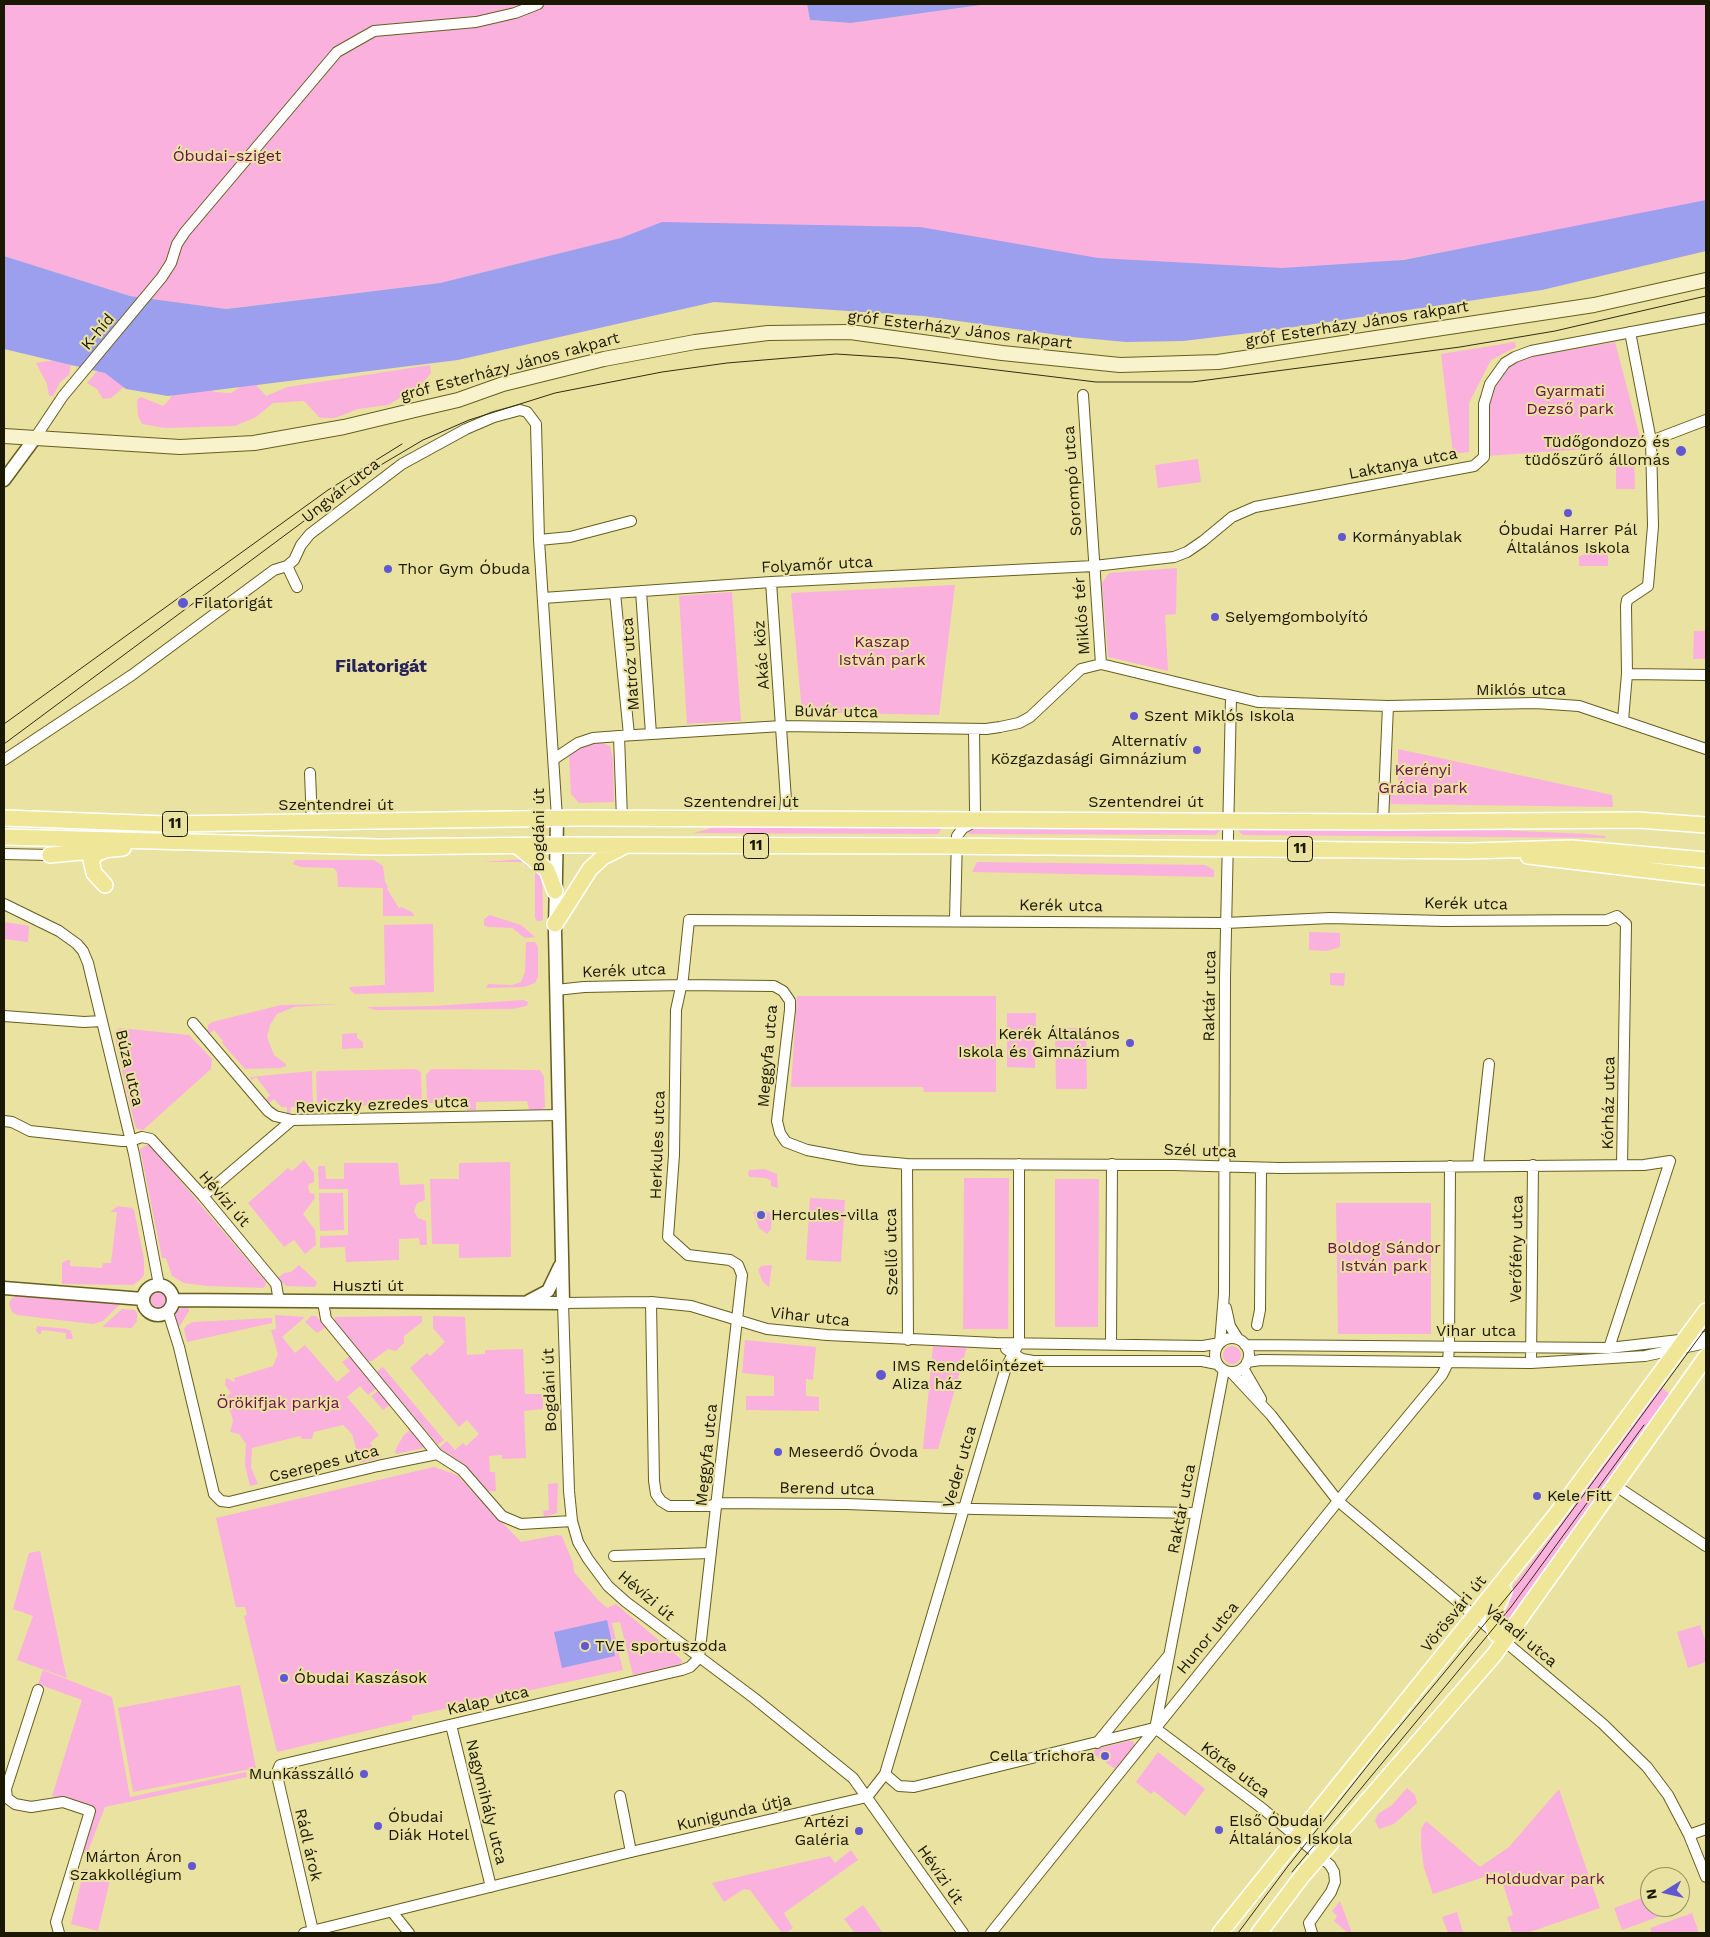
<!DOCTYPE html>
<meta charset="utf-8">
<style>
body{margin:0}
#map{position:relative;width:1710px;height:1937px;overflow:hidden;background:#eae2a1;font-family:"Work Sans",sans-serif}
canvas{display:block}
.frame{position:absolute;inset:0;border:5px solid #1b1801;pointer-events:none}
.north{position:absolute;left:1640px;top:1867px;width:50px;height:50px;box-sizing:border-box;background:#eae2a1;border:1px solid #979161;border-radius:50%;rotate:261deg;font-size:14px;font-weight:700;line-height:20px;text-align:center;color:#1b1801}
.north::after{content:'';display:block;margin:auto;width:18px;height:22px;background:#6157d0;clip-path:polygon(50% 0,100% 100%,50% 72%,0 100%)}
</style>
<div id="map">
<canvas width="1710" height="1937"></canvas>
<div class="frame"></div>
<div class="north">N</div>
</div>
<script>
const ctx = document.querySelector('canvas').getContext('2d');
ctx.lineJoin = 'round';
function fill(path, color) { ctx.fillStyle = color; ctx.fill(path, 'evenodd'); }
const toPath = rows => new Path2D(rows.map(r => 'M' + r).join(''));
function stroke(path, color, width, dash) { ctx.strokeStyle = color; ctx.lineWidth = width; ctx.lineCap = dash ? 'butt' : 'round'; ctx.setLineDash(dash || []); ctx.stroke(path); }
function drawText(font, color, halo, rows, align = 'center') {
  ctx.font = font + ' "Work Sans",sans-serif'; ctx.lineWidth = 4; ctx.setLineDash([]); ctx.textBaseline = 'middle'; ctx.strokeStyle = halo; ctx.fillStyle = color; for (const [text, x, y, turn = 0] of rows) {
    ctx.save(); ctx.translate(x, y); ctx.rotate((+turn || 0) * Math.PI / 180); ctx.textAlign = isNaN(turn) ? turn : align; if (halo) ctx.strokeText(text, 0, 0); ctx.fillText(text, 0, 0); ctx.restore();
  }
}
const green = toPath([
 [4,4,807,4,810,20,851,23,988,4,1706,4,1706,200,1693,206,1341,271,1322,266,1302,267,1282,273,1198,264,614,240,440,283,225,309,130,296,4,256],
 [1515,342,1516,347,1491,360,1469,403,1469,452,1453,454,1441,354],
 [1615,342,1641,441,1629,446,1487,456,1488,405,1494,386,1509,365,1530,357],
 [61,359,71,364,69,375,60,382,53,396,49,396,47,384,36,363],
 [430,365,431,373,421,385,388,405,358,409,335,418,320,418,304,401,273,403,256,417,235,426,165,428,142,424,138,416,137,400,141,397,163,406,169,400,177,386,193,383,215,392,231,393,251,379,266,396,287,387],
 [100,368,124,381,123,388,111,398,103,399,97,389,87,383],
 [1634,455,1635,489,1616,489,1616,456],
 [1198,459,1201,482,1158,488,1155,465],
 [1608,548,1608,566,1579,566,1579,556],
 [1177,568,1176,614,1165,615,1168,671,1108,657,1102,583,1109,573],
 [955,585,939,715,802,712,791,593],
 [732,592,741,721,687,724,679,596],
 [1694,631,1706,631,1706,659,1693,659],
 [591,742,601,742,610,746,613,758,614,802,579,803,571,794,569,755],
 [1398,749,1612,795,1613,807,1391,804,1390,795,1398,795],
 [943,826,938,834,693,833,716,827],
 [972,826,1218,828,1220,831,1215,835,968,834],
 [1242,827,1499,830,1586,834,1605,836,1606,838,1243,835,1238,831],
 [525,859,542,872,543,919,541,921,537,921,535,918,535,869,532,866,526,866,523,862,483,862],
 [295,860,374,860,383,866,385,882,388,887,387,889,399,908,402,907,413,913,414,916,383,916,383,888,338,887,337,872,334,868,301,867,293,864],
 [977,862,1205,865,1214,870,1214,877,972,872],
 [490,915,521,925,535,937,525,938,512,928,487,927,484,925,484,919],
 [4,922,29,926,28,942,4,939],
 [433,924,434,992,355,994,351,991,349,987,385,985,384,925],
 [1309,932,1340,933,1340,947,1327,951,1309,950],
 [526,942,535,942,538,947,538,977,535,983,524,987,486,988,488,984,512,985,521,982,525,972],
 [1330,973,1345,973,1344,986,1330,985],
 [797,996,996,996,996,1092,924,1092,923,1087,791,1087],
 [523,1000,528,1002,527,1006,512,1009,374,1010,367,1007,434,1006],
 [340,1004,294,1007,277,1014,270,1025,267,1037,274,1055,286,1064,286,1066,281,1068,245,1069,222,1043,223,1041,214,1030,207,1035,208,1025,212,1022,281,1005],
 [1007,1013,1036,1013,1035,1068,1007,1067],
 [120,1028,189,1035,212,1059,211,1069,143,1130,137,1129,135,1125,126,1088,115,1037,114,1032],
 [1055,1028,1086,1028,1087,1089,1056,1089],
 [357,1033,357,1038,363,1042,363,1048,342,1049,342,1034],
 [416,1069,421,1072,422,1104,317,1107,316,1073,319,1071],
 [431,1069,540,1070,544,1077,545,1107,541,1110,529,1110,527,1101,476,1102,476,1110,467,1111,466,1103,427,1103,426,1075],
 [312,1071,313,1107,291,1107,290,1114,287,1114,287,1107,281,1107,274,1099,269,1103,266,1099,270,1095,256,1077,252,1080,250,1077],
 [149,1144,266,1282,264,1288,207,1286,184,1283,172,1276,166,1258,162,1258,140,1149],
 [304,1160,314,1173,314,1182,309,1184,308,1188,310,1193,314,1194,315,1198,303,1214,315,1230,316,1245,305,1254,294,1240,284,1247,248,1203,288,1168,292,1171],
 [510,1162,511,1257,459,1258,459,1244,432,1244,430,1179,459,1179,459,1163],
 [344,1163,398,1163,400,1185,424,1184,425,1200,417,1203,414,1211,418,1218,426,1221,427,1245,420,1245,419,1238,399,1239,399,1260,346,1262,345,1247,320,1248,320,1236,348,1235,348,1189,319,1189,318,1166,325,1166,326,1179,344,1179],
 [764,1169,777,1174,778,1188,771,1186,771,1181,766,1178,750,1177,748,1174,749,1170],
 [964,1178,1009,1178,1008,1329,963,1329],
 [1055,1179,1099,1179,1098,1327,1055,1327],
 [319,1193,343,1193,344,1230,320,1231],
 [810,1198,845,1200,841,1262,806,1260],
 [1336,1203,1431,1203,1431,1334,1338,1334],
 [118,1206,132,1208,134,1210,144,1259,144,1275,142,1278,133,1285,62,1284,62,1263,67,1260,70,1260,70,1266,102,1268,103,1263,111,1263,117,1212,110,1212],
 [761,1209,770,1213,772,1216,771,1229,767,1234,759,1228,753,1212],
 [299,1265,317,1282,315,1287,286,1286,277,1278,284,1273,291,1272],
 [772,1265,769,1287,763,1282,758,1270,761,1266],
 '150 1299a9 9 0 1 1 18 0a9 9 0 1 1-18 0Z',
 [20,1295,121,1303,103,1321,93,1324,17,1315,12,1312,9,1303,12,1298],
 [183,1307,188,1308,189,1311,178,1329,175,1316,177,1311],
 [122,1309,135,1310,137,1313,137,1321,132,1328,102,1327],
 [275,1315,305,1317,282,1337,295,1353,305,1345,337,1382,350,1371,342,1362,350,1356,377,1388,368,1395,360,1386,347,1397,379,1435,370,1443,382,1457,360,1463,352,1434,343,1425,314,1432,312,1439,302,1439,300,1436,252,1448,251,1467,258,1484,250,1486,245,1465,246,1444,239,1434,230,1432,233,1421,231,1413,222,1400,231,1393,225,1385,226,1378,235,1382,234,1378,273,1366,278,1354,271,1330,276,1329],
 [311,1316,316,1316,326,1327,317,1333,305,1322],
 [422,1316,422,1322,404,1336,404,1343,396,1351,388,1349,372,1361,367,1361,335,1322,335,1317],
 [433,1316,465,1317,467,1355,485,1354,485,1350,523,1349,525,1394,543,1394,543,1409,524,1411,526,1458,502,1459,502,1455,489,1456,490,1472,495,1472,496,1491,487,1491,461,1462,439,1448,447,1441,455,1450,463,1443,466,1446,479,1434,467,1420,459,1427,410,1368,427,1353,430,1356,445,1342,433,1328],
 [272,1318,272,1323,187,1342,184,1329,187,1325,193,1322],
 [37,1326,67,1329,71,1331,73,1339,66,1339,66,1333,42,1330,40,1335,36,1331],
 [745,1340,816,1347,813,1380,806,1379,806,1396,819,1397,819,1411,746,1410,746,1396,774,1396,774,1376,742,1373],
 '1223 1355a9 9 0 1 1 18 0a9 9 0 1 1-18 0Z',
 [933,1346,967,1347,938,1449,923,1449],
 [383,1367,444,1440,438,1445,376,1372],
 [1659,1386,1670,1394,1508,1620,1502,1615,1510,1604,1503,1599,1582,1496,1581,1494],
 [379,1390,391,1404,383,1410,371,1396],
 [411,1429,423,1442,424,1448,396,1454,395,1451,403,1436],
 [434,1467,457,1475,521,1542,557,1535,562,1536,573,1563,574,1572,597,1599,607,1608,616,1604,682,1660,681,1664,633,1675,620,1622,612,1623,623,1670,412,1716,412,1720,277,1752,244,1616,247,1615,245,1607,236,1607,216,1518],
 [558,1483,557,1513,544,1517,543,1511,549,1510,548,1484],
 [40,1551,64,1666,67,1678,17,1660,33,1616,13,1609,29,1553],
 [1700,1625,1706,1643,1706,1662,1688,1668,1677,1632],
 [43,1670,112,1697,130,1797,246,1772,247,1777,105,1807,87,1854,81,1853,86,1805,52,1796,82,1700,38,1684],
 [240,1685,256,1768,133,1792,118,1708],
 [1129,1741,1133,1741,1135,1745,1115,1769,1093,1754,1095,1749],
 [1158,1752,1205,1789,1185,1816,1154,1791,1151,1794,1136,1782],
 [1407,1788,1415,1795,1417,1803,1394,1824,1379,1829,1375,1821,1378,1814,1392,1805],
 [1559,1789,1600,1908,1527,1933,1512,1933,1507,1917,1513,1915,1499,1872,1433,1894,1424,1868,1421,1846,1421,1829,1426,1821,1480,1867,1509,1847],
 [851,1850,858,1860,784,1913,793,1928,786,1933,782,1933,750,1890,744,1889,724,1902,712,1883,830,1856,835,1863],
 [84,1869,111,1876,98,1931,71,1924],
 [1650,1895,1650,1907,1664,1907,1666,1914,1622,1930,1614,1908],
 [1340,1901,1352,1933,1348,1933,1334,1921,1337,1916,1332,1911],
 [863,1905,883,1933,855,1933,844,1919],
 [1457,1912,1463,1932,1467,1933,1448,1933,1442,1917],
 [1692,1913,1699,1933,1652,1933,1650,1928]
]);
const water = toPath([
 [807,4,988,4,851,23,810,20],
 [1706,200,1706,251,1542,290,1267,331,1183,341,1126,342,1072,337,923,316,714,302,458,360,168,396,126,389,105,373,4,349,4,256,130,296,226,309,440,283,621,238,662,222,920,227,1098,258,1282,268,1403,260],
 [607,1620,615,1656,562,1668,554,1632]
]);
const minor = toPath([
 [1083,395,1101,664],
 [35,438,63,396,162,277,171,263,177,244,185,232,337,52,374,31,476,22,515,13,538,4],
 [1651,441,1706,420],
 [539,540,570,537,631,521],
 [287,566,297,587],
 [771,582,786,800,785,813,774,819],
 [641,591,651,734],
 [615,593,629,735],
 [543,598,771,582,1094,566,1174,557,1187,552,1203,541,1232,517,1255,507,1474,466,1484,457,1484,404,1490,384,1505,363,1515,357,1531,351,1706,318],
 [1627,674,1706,675],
 [1623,720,1627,674,1626,606,1627,600,1648,586,1653,526,1651,441,1630,332],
 [974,729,975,812,978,817,983,820],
 [619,736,622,819],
 [554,759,578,743,593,738,619,736,782,726,986,729,1000,727,1019,723,1030,717,1081,669,1101,664,1258,702,1388,706,1535,703,1579,706,1706,749],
 [4,760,132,675,274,570,287,566,294,560,301,545,310,534,402,464,466,429,494,417,520,410,527,412,536,424,539,540,557,818],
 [310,773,312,823],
 [1383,822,1388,706],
 [4,854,50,855],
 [4,904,59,931,77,944,83,951,88,963,134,1154,159,1285],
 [955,920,957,836,963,828,974,822],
 [556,990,584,987,682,985,774,986,783,991,790,1001,790,1010,777,1121,780,1133,786,1142,807,1150,861,1160,907,1164,1174,1165,1279,1168,1644,1165,1670,1161],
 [4,1016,84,1022,102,1021],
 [193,1023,268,1111,275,1116,292,1120],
 [4,1121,12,1122,30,1131,122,1141,130,1141,142,1137,151,1139,203,1196,276,1284,279,1301],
 [907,1164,908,1340],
 [1478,1165,1489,1064],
 [203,1196,292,1120,559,1115],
 [323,1302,326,1319,381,1386,437,1454,462,1470,502,1516,521,1524,572,1521],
 [651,1302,654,1481,656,1494,661,1501,669,1506,710,1506,717,1503,847,1504,975,1509,1196,1513],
 [1226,1308,1230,1326,1238,1339],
 [168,1312,179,1347,214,1494,221,1501,229,1502,378,1466,437,1454],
 [1257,1325,1260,1310,1261,1168],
 '1215 1355a17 17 0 1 1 34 0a17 17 0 1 1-34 0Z',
 [1111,1344,1112,1164],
 [1245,1345,1609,1348,1706,1337],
 [1609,1348,1670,1161],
 [1006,1349,1022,1359,1033,1361,1202,1361,1217,1364],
 [1247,1362,1261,1360,1531,1363,1645,1356,1706,1343],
 [1531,1363,1533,1165],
 [1243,1368,1261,1399],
 [1231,1372,1271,1415,1338,1501,1603,1724,1647,1767,1668,1795,1689,1835,1706,1877],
 [1616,1486,1706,1546],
 [614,1556,711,1553],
 [38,1690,6,1789,7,1798,15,1804,31,1807,63,1802,90,1811,56,1922,59,1933],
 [1156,1724,1224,1370],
 [451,1725,491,1887],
 [1155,1728,1263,1809,1330,1865,1334,1872,1335,1882,1331,1892,1309,1923,1312,1933],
 [1097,1743,1169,1655],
 [885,1774,899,1786,914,1787,1154,1728],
 [620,1796,631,1852],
 [1689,1835,1706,1829],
 [393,1913,409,1933],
 [313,1931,278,1780,277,1772,280,1765,682,1670,690,1667,699,1658,742,1275,738,1265,730,1260,688,1255,668,1237,674,1155,676,1010,683,978,689,920,1226,923,1330,918,1443,921,1607,920,1617,916,1626,924,1622,1165],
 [304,1933,631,1852,867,1797,885,1774,1006,1367,1019,1343,1019,1164],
 [963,1933,853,1778,754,1698,626,1602,608,1586,588,1559,578,1542,572,1521,569,1491,563,1303,651,1302,691,1306,767,1329,827,1335,996,1343,1203,1346,1220,1343,1224,1294,1225,977,1231,697],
 [991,1933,1338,1501,1442,1375,1448,1363,1449,1346,1450,1166]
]);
const tertiary = toPath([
 [4,480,35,438],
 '143 1300a15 15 0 1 1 30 0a15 15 0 1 1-30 0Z',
 [4,1288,143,1299],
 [174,1300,563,1303,555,931,557,818],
 [529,1301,548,1291,560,1266]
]);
const secondary = toPath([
 [4,436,180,447,254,443,344,427,419,409,458,400,503,384,604,359,695,342,768,333,850,332,1002,353,1120,365,1218,362,1594,305,1706,280]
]);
const primary = toPath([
 [4,818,167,824,581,818,1383,822,1638,820,1706,825],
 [4,837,379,847,556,845,941,846,1469,851,1572,848,1706,860],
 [517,846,547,870,555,891],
 [105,850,96,854,91,860,94,873,105,885],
 [50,855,123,848],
 [1528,856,1706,877],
 [555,924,590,869,603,857,623,847],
 [1496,1634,1493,1623,1494,1613,1504,1591],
 [1220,1933,1555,1516,1706,1311],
 [1259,1933,1303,1875,1494,1655,1706,1357]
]);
const tram = toPath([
 [4,724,328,490,402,444],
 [4,744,374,469,423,440,469,420,555,393,662,372,727,363,836,354,898,358,1096,382,1192,382,1460,347,1555,331,1706,296],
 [1292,1872,1511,1607,1644,1425],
 [1238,1933,1288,1866,1380,1750,1521,1580,1706,1328]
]);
const markers = [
 [1681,451,6,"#6157d0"],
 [1568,513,5,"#6157d0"],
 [1342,537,5,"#6157d0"],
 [388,569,5,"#6157d0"],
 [183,603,6,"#6157d0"],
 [1215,617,5,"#6157d0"],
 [1134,716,5,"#6157d0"],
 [1197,750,5,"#6157d0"],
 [1130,1043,5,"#6157d0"],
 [761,1215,5,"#6157d0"],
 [881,1375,6,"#6157d0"],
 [778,1452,5,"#6157d0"],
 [1537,1496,5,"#6157d0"],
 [585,1646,5,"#6157d0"],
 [284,1678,5,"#6157d0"],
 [1105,1756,5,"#6157d0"],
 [364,1774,5,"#6157d0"],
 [378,1826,5,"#6157d0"],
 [1219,1830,5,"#6157d0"],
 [859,1831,5,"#6157d0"],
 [192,1866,5,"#6157d0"]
];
const shields = [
 [175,824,25],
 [756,846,25],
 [1300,849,25]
];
const shieldNames = [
 ["11",175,824],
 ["11",756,846],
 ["11",1300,849]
];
const parkNames = [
 ["Óbudai-sziget",227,156],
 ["Gyarmati",1570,391],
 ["Dezső park",1570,409],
 ["Kaszap",882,642],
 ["István park",882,660],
 ["Kerényi",1423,770],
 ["Grácia park",1423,788],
 ["Boldog Sándor",1384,1248],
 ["István park",1384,1266],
 ["Örökifjak parkja",278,1403],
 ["Holdudvar park",1545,1879]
];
const streetNames = [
 ["gróf Esterházy János rakpart",1357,324,-9],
 ["gróf Esterházy János rakpart",960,330,7],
 ["K-híd",98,332,-50],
 ["gróf Esterházy János rakpart",510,367,-15],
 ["Laktanya utca",1403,464,-11],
 ["Sorompó utca",1073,481,-94],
 ["Ungvár utca",341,491,-38],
 ["Folyamőr utca",817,565,-3],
 ["Miklós tér",1082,616,-94],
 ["Akác köz",762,655,-94],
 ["Matróz utca",631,664,-94],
 ["Miklós utca",1521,690],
 ["Búvár utca",836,712,1],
 ["Szentendrei út",741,802],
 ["Szentendrei út",1146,802],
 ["Szentendrei út",336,805],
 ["Bogdáni út",539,830,-90],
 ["Kerék utca",1466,904,1],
 ["Kerék utca",1061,906,1],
 ["Kerék utca",624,971,-2],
 ["Raktár utca",1210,996,-89],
 ["Meggyfa utca",768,1056,-85],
 ["Búza utca",129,1068,77],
 ["Kórház utca",1609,1103,-89],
 ["Reviczky ezredes utca",382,1105,-2],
 ["Herkules utca",658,1145,-88],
 ["Szél utca",1200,1151,2],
 ["Hévízi út",224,1199,49],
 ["Verőfény utca",1517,1249,-89],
 ["Szellő utca",892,1252,-91],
 ["Huszti út",368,1286],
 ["Vihar utca",810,1317,6],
 ["Vihar utca",1476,1331],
 ["Bogdáni út",550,1390,-92],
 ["Meggyfa utca",707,1455,-84],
 ["Cserepes utca",324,1464,-14],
 ["Veder utca",960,1467,-74],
 ["Berend utca",827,1489,1],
 ["Raktár utca",1182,1509,-79],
 ["Hévízi út",646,1596,40],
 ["Vörösvári út",1454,1614,-51],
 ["Váradi utca",1521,1636,40],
 ["Hunor utca",1208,1638,-51],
 ["Kalap utca",488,1701,-13],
 ["Körte utca",1235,1770,37],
 ["Nagymihály utca",486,1802,76],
 ["Kunigunda útja",734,1813,-13],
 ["Rádl árok",308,1845,77],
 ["Hévízi út",940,1875,55]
];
const poiNames = [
 ["Tüdőgondozó és",1670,442,"right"],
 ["tüdőszűrő állomás",1670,460,"right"],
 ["Óbudai Harrer Pál",1568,530,"center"],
 ["Általános Iskola",1568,548,"center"],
 ["Kormányablak",1352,537],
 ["Thor Gym Óbuda",398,569],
 ["Filatorigát",194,603],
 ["Selyemgombolyító",1225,617],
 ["Szent Miklós Iskola",1144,716],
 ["Alternatív",1187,741,"right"],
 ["Közgazdasági Gimnázium",1187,759,"right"],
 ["Kerék Általános",1120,1034,"right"],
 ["Iskola és Gimnázium",1120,1052,"right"],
 ["Hercules-villa",771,1215],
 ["IMS Rendelőintézet",892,1366],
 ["Aliza ház",892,1384],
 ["Meseerdő Óvoda",788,1452],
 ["Kele Fitt",1547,1496],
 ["TVE sportuszoda",595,1646],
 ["Óbudai Kaszások",294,1678],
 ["Cella trichora",1095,1756,"right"],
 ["Munkásszálló",354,1774,"right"],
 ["Óbudai",388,1817],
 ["Diák Hotel",388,1835],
 ["Első Óbudai",1229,1821],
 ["Általános Iskola",1229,1839],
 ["Artézi",849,1822,"right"],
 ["Galéria",849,1840,"right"],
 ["Márton Áron",182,1857,"right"],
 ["Szakkollégium",182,1875,"right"]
];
const neighbourhoodNames = [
 ["Filatorigát",381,667]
];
fill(green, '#fab1de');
fill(water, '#9c9eee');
stroke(minor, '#665e1e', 12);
stroke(tertiary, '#665e1e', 15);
stroke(secondary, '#665e1e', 16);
stroke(primary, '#fff', 18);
stroke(minor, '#fff', 10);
stroke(tertiary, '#fff', 12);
stroke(secondary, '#f8f3cc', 14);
stroke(primary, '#f0e698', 15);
stroke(tram, '#302d12', 1);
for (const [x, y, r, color] of markers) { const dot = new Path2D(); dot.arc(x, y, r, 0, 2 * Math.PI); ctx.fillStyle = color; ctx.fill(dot); stroke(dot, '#eae2a1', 2); }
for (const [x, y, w] of shields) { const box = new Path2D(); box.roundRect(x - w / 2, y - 12.5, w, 25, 4); ctx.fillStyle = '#eae2a1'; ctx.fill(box); stroke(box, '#1b1801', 1); }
drawText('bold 15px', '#1b1801', null, shieldNames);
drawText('16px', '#690f51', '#eae2a1', parkNames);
drawText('16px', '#1b1801', '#eae2a1', streetNames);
drawText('16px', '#1b1801', '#eae2a1', poiNames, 'left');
drawText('bold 18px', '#27225c', '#eae2a1', neighbourhoodNames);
</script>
